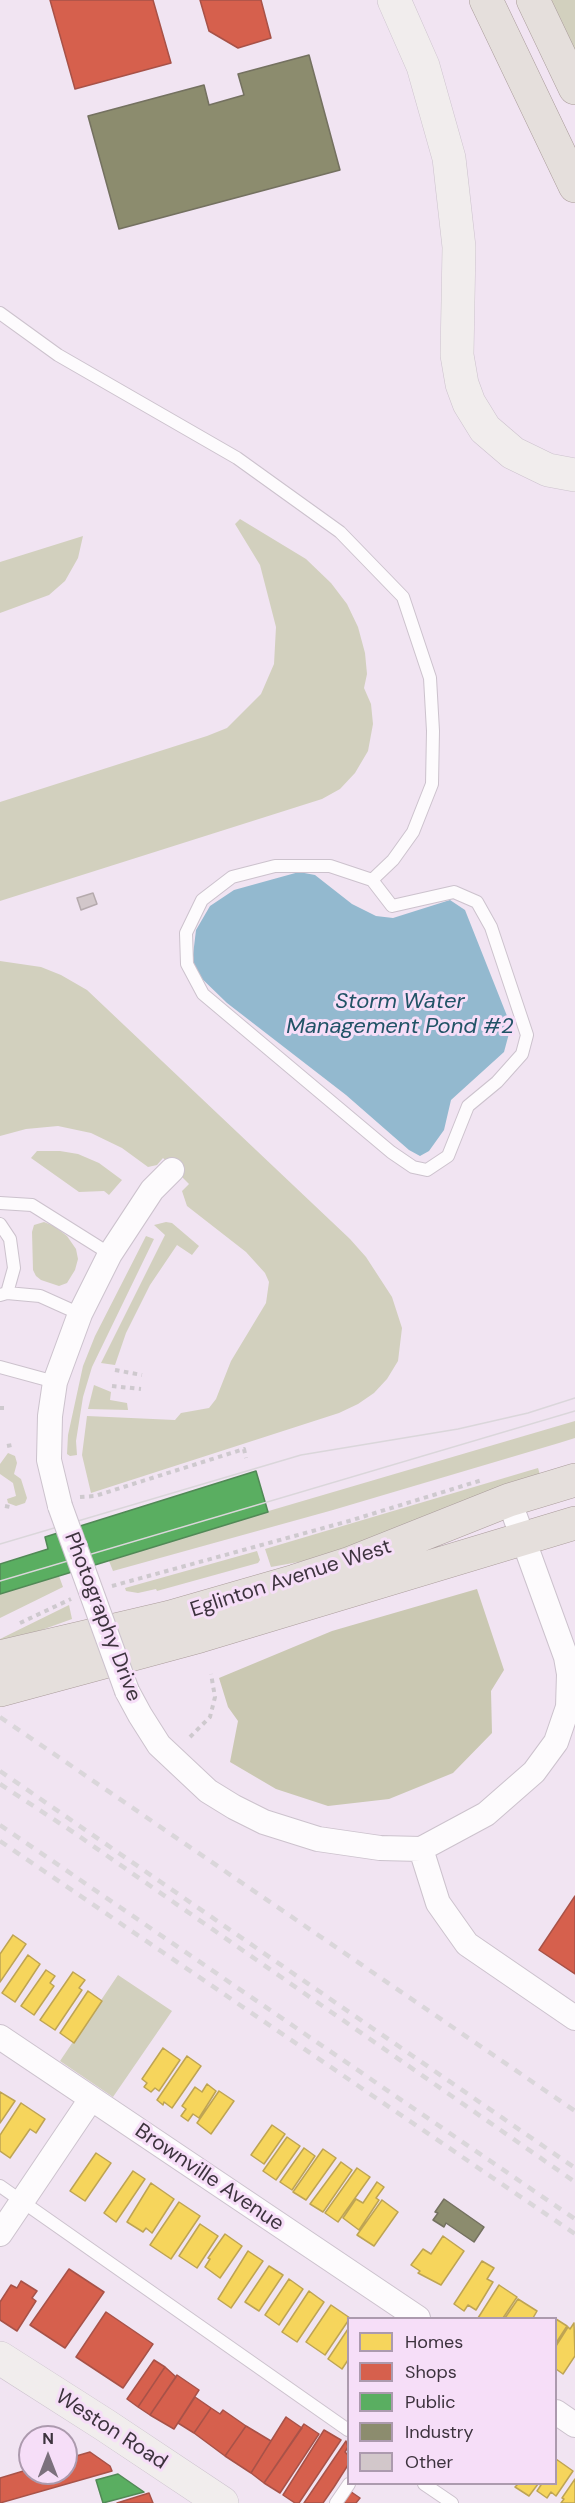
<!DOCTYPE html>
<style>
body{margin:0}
#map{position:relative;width:575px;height:2503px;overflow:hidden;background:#f1e4f2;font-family:"DM Sans",sans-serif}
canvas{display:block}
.legend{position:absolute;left:347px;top:2317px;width:210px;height:168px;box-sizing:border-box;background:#f6def8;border:2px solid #ac9aae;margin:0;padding:8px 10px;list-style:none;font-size:18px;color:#3d333e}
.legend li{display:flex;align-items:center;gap:12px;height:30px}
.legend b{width:30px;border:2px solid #ac9aae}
.north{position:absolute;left:18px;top:2425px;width:60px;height:60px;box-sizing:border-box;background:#f6def8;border:2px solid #ac9aae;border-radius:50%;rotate:0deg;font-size:16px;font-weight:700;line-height:24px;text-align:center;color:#3d333e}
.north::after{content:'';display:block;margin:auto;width:21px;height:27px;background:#7c717d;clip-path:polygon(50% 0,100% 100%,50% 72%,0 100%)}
</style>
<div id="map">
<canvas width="575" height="2503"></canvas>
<ul class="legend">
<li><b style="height:16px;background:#f6d55c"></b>Homes</li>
<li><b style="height:16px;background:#d6604d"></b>Shops</li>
<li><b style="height:16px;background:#5aae61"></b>Public</li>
<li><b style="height:16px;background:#8c8c6e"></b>Industry</li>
<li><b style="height:16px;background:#d2c7ca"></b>Other</li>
</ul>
<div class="north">N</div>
</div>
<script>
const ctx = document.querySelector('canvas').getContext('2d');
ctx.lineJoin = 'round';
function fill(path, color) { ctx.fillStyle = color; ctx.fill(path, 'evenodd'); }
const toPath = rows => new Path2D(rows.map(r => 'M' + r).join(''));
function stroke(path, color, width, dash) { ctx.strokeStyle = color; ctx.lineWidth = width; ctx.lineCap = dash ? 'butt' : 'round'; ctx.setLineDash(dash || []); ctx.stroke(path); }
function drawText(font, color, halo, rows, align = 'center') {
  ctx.font = font + ' "DM Sans",sans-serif'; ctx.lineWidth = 6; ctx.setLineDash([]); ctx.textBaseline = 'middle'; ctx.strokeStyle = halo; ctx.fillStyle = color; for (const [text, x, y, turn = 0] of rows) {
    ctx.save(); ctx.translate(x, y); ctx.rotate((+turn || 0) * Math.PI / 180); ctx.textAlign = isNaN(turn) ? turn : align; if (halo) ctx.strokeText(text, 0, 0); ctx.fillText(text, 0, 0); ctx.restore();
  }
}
const green = toPath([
 [551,0,575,0,575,52],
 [240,519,306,559,331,583,347,604,358,627,365,653,367,674,364,688,371,704,373,724,368,751,355,773,340,789,322,799,0,901,0,802,207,736,227,728,261,694,274,664,276,627,260,565,235,524],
 [83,536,78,558,65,581,49,595,0,613,0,562],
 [0,961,41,967,61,975,87,990,350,1239,366,1257,392,1297,402,1328,398,1361,387,1379,374,1393,358,1404,339,1413,91,1493,82,1455,87,1416,175,1420,181,1413,209,1408,216,1399,231,1361,266,1303,269,1282,265,1273,246,1252,187,1206,182,1191,189,1184,163,1158,157,1165,148,1167,122,1148,91,1133,58,1126,26,1129,0,1136],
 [37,1151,60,1151,78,1154,99,1163,122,1180,109,1195,104,1191,79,1192,31,1158],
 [44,1222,54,1226,67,1236,76,1249,78,1259,75,1270,67,1283,59,1286,41,1280,36,1276,33,1270,32,1232,34,1225],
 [166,1222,172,1223,199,1246,192,1255,177,1245,150,1285,126,1333,115,1365,101,1363,165,1235,154,1225],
 [146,1236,154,1239,92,1367,83,1397,76,1441,77,1455,70,1456,67,1454,68,1435,83,1366,95,1336],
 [94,1385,111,1392,110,1400,127,1403,128,1410,88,1409],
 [575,1421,575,1438,559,1443,333,1510,113,1571,109,1561,272,1510],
 [8,1453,15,1456,17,1463,14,1474,21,1479,27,1498,25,1503,16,1506,8,1503,7,1499,16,1496,13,1483,0,1474,0,1464],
 [538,1468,541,1478,337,1555,271,1567,265,1549],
 [257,1551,260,1560,258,1563,157,1591,156,1589,138,1593,126,1591,125,1588],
 [59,1576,63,1587,0,1618,0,1594],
 [69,1605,72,1619,0,1645,0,1639],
 [118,1975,172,2011,113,2097,60,2061]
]);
const forest = toPath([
 [477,1589,504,1670,491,1691,492,1733,453,1773,389,1799,328,1806,276,1789,230,1762,238,1721,228,1707,219,1678,332,1631]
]);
const water = toPath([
 [299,872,315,875,352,904,376,916,393,918,450,900,465,910,511,1026,504,1052,451,1100,444,1130,429,1151,420,1156,409,1150,346,1095,227,1003,195,972,193,955,196,930,210,906,234,890]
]);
const homes = toPath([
 [13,1935,26,1944,0,1982,0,1954,13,1935],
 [28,1955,40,1964,15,2002,2,1993,28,1955],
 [46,1970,55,1976,50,1983,54,1986,34,2015,21,2006,46,1970],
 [73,1972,85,1980,79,1988,82,1990,55,2030,40,2020,73,1972],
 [88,1991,102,2001,74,2043,60,2033,88,1991],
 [163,2048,180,2060,159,2091,155,2088,151,2092,144,2087,147,2083,142,2079,163,2048],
 [187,2056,201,2066,172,2108,164,2102,163,2105,157,2100,187,2056],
 [207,2084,216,2091,199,2118,193,2114,188,2121,181,2116,186,2109,182,2106,195,2087,202,2092,207,2084],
 [219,2091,234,2101,211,2134,197,2123,219,2091],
 [0,2092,15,2101,0,2123,0,2092],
 [21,2103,45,2119,36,2133,30,2129,10,2158,0,2151,0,2135,21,2103],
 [272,2125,285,2134,264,2164,251,2155,272,2125],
 [287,2137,300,2146,276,2180,263,2171,287,2137],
 [304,2148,315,2156,292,2190,280,2182,304,2148],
 [323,2149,336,2158,306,2200,293,2192,323,2149],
 [96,2153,111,2163,85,2201,70,2191,96,2153],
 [341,2162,352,2170,323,2212,310,2204,341,2162],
 [357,2168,370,2177,338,2222,325,2213,357,2168],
 [133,2171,145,2179,116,2222,104,2213,133,2171],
 [377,2182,384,2187,376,2198,379,2200,359,2230,343,2218,356,2199,363,2203,377,2182],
 [151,2183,174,2199,152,2233,146,2228,143,2232,127,2222,151,2183],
 [382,2200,398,2212,374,2246,357,2235,382,2200],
 [179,2202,200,2216,171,2259,150,2245,179,2202],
 [200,2224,218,2236,197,2268,179,2256,200,2224],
 [225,2234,242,2246,220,2278,205,2267,210,2259,208,2258,225,2234],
 [443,2236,464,2251,441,2285,418,2273,420,2271,411,2265,423,2249,431,2254,443,2236],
 [248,2251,263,2261,231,2308,218,2299,248,2251],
 [482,2261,494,2268,487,2279,493,2282,476,2310,468,2305,464,2311,454,2304,482,2261],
 [269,2266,283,2275,259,2311,245,2302,269,2266],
 [289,2279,303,2289,279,2325,265,2315,289,2279],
 [499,2285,517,2297,503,2318,478,2318,499,2285],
 [309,2291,324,2302,297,2342,282,2332,309,2291],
 [518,2299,537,2311,533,2318,505,2318,518,2299],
 [331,2305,350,2318,325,2355,306,2342,331,2305],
 [556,2319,567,2326,556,2343,556,2319],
 [574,2323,575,2356,563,2374,556,2369,556,2346,568,2327,570,2329,574,2323],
 [348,2329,348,2360,342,2369,328,2359,348,2329],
 [556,2459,573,2471,556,2496,551,2492,547,2498,537,2491,541,2485,539,2484,556,2484,556,2459],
 [575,2479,575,2503,561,2503,564,2499,562,2498,575,2479],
 [518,2484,538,2484,529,2496,515,2487,518,2484]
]);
const shops = toPath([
 [50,0,153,0,171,63,75,89,50,0],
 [200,0,261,0,271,38,238,48,209,31,200,0],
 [575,1896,575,1974,539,1950,575,1896],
 [69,2269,104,2292,65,2348,30,2325,69,2269],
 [21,2281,37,2291,32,2298,36,2301,17,2331,0,2320,0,2302,11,2285,17,2288,21,2281],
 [106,2312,153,2344,123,2388,76,2357,106,2312],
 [154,2360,165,2367,138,2407,127,2399,154,2360],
 [165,2367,176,2377,150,2415,138,2407,165,2367],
 [177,2375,199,2390,174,2429,150,2415,177,2375],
 [195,2397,211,2408,194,2433,178,2423,195,2397],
 [211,2408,220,2414,223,2410,246,2426,225,2456,194,2433,211,2408],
 [286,2417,302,2428,264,2483,251,2473,286,2417],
 [304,2424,319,2434,280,2493,264,2483,304,2424],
 [246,2426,271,2441,251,2473,225,2456,246,2426],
 [324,2430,341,2440,299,2503,295,2503,283,2495,324,2430],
 [346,2441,348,2447,345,2452,348,2455,348,2465,334,2487,323,2503,304,2503,346,2441],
 [90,2452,110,2466,112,2471,0,2503,0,2478,30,2469,30,2473,66,2473,66,2459,90,2452],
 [347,2489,360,2498,356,2503,338,2503,347,2489],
 [149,2493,153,2503,117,2503,149,2493]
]);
const public = toPath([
 [256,1471,268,1512,0,1594,0,1564,48,1549,45,1537,256,1471],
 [118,2474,144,2492,103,2503,96,2480,118,2474]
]);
const industry = toPath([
 [309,55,340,170,119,229,88,116,204,85,209,105,244,95,238,74,309,55],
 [444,2199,484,2227,474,2242,446,2223,444,2227,433,2220,438,2213,435,2212,444,2199]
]);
const building = toPath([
 [93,893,97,904,81,910,77,898,93,893]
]);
const path = toPath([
 [115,1370,142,1375],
 [112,1386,141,1389],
 [0,1408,4,1408],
 [7,1446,12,1445],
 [80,1497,95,1496,244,1449,246,1458],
 [5,1506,10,1507],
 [112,1586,349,1521,482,1480],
 [20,1623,71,1599],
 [190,1737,210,1717,215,1697,211,1674]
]);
const lane = toPath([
 [0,313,58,355,237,458,340,532,403,597,430,678,433,731,432,784,413,832,393,860,372,880],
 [275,866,330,866,372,880,392,906,454,892,477,902,491,927,527,1035,522,1054,497,1082,468,1106,448,1156,427,1170,413,1167,391,1152,203,994,187,964,186,933,202,900,232,877,275,866],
 [0,1203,32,1205,110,1254],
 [0,1224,10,1239,14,1268,7,1293],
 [0,1295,7,1293,40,1296,80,1314],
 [0,1367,55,1382],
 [0,2186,348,2430],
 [424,2484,452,2503],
 [336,2503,349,2484]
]);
const street = toPath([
 [60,1506,49,1460,50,1416,55,1382,80,1314,110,1254,152,1190,172,1170],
 [127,1691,140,1715,159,1745,208,1791,234,1807,264,1822,318,1839,380,1848,421,1849,486,1814,534,1772,556,1742,568,1707,569,1674,566,1657,509,1500],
 [421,1849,438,1903,467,1944,575,2018],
 [0,2037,418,2318],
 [0,2234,91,2099],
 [556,2412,575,2425]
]);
const secondary = toPath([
 [394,0,423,66,449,158,459,247,457,355,462,384,469,403,485,429,513,453,548,470,575,475],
 [0,2358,105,2425,222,2503]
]);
const primary = toPath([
 [486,0,575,186],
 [533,0,575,88],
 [0,1657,170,1617,295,1581,348,1564,509,1500,575,1480],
 [0,1690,200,1636,575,1523]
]);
const tram = toPath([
 [0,1544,301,1455,458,1429,528,1413,575,1398],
 [0,1581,575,1411]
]);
const rail = toPath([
 [0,1717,575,2111],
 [0,1771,575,2168],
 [0,1784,73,1832,575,2182],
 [0,1825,575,2219],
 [0,1841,575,2234]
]);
const streetBridge = toPath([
 [60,1506,127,1691]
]);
const streetNames = [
 ["Eglinton Avenue West",291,1579,-18],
 ["Photography Drive",102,1617,69],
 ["Brownville Avenue",209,2178,34],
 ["Weston Road",111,2430,33]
];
const waterNames = [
 ["Storm Water",400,1002],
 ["Management Pond #2",400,1027]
];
fill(green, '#d2d0be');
fill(forest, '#cac8b2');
fill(water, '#93b9cf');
fill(homes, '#f6d55c');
stroke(homes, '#bea453', 1.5);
fill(shops, '#d6604d');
stroke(shops, '#a85248', 1.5);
fill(public, '#5aae61');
stroke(public, '#518956', 1.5);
fill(industry, '#8c8c6e');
stroke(industry, '#747160', 1.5);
fill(building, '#d2c7ca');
stroke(building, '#b5aaad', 1.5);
stroke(lane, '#ccc2cd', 14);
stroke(street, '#ccc2cd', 26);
stroke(secondary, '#ccc2cd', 34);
stroke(primary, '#aa9c9b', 34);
stroke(path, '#cec9ce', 4, [4.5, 4.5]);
stroke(lane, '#fdfbfd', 12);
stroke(street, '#fdfbfd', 24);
stroke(secondary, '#f1eded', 33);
stroke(primary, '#e5dfdc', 33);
stroke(tram, '#dad6da', 1.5);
stroke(rail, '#dad6da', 4.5, [8, 8]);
stroke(streetBridge, '#ccc2cd', 26, []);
stroke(streetBridge, '#fdfbfd', 24);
drawText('21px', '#3d333e', '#f6def8', streetNames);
drawText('italic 22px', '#215366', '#f6def8', waterNames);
</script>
